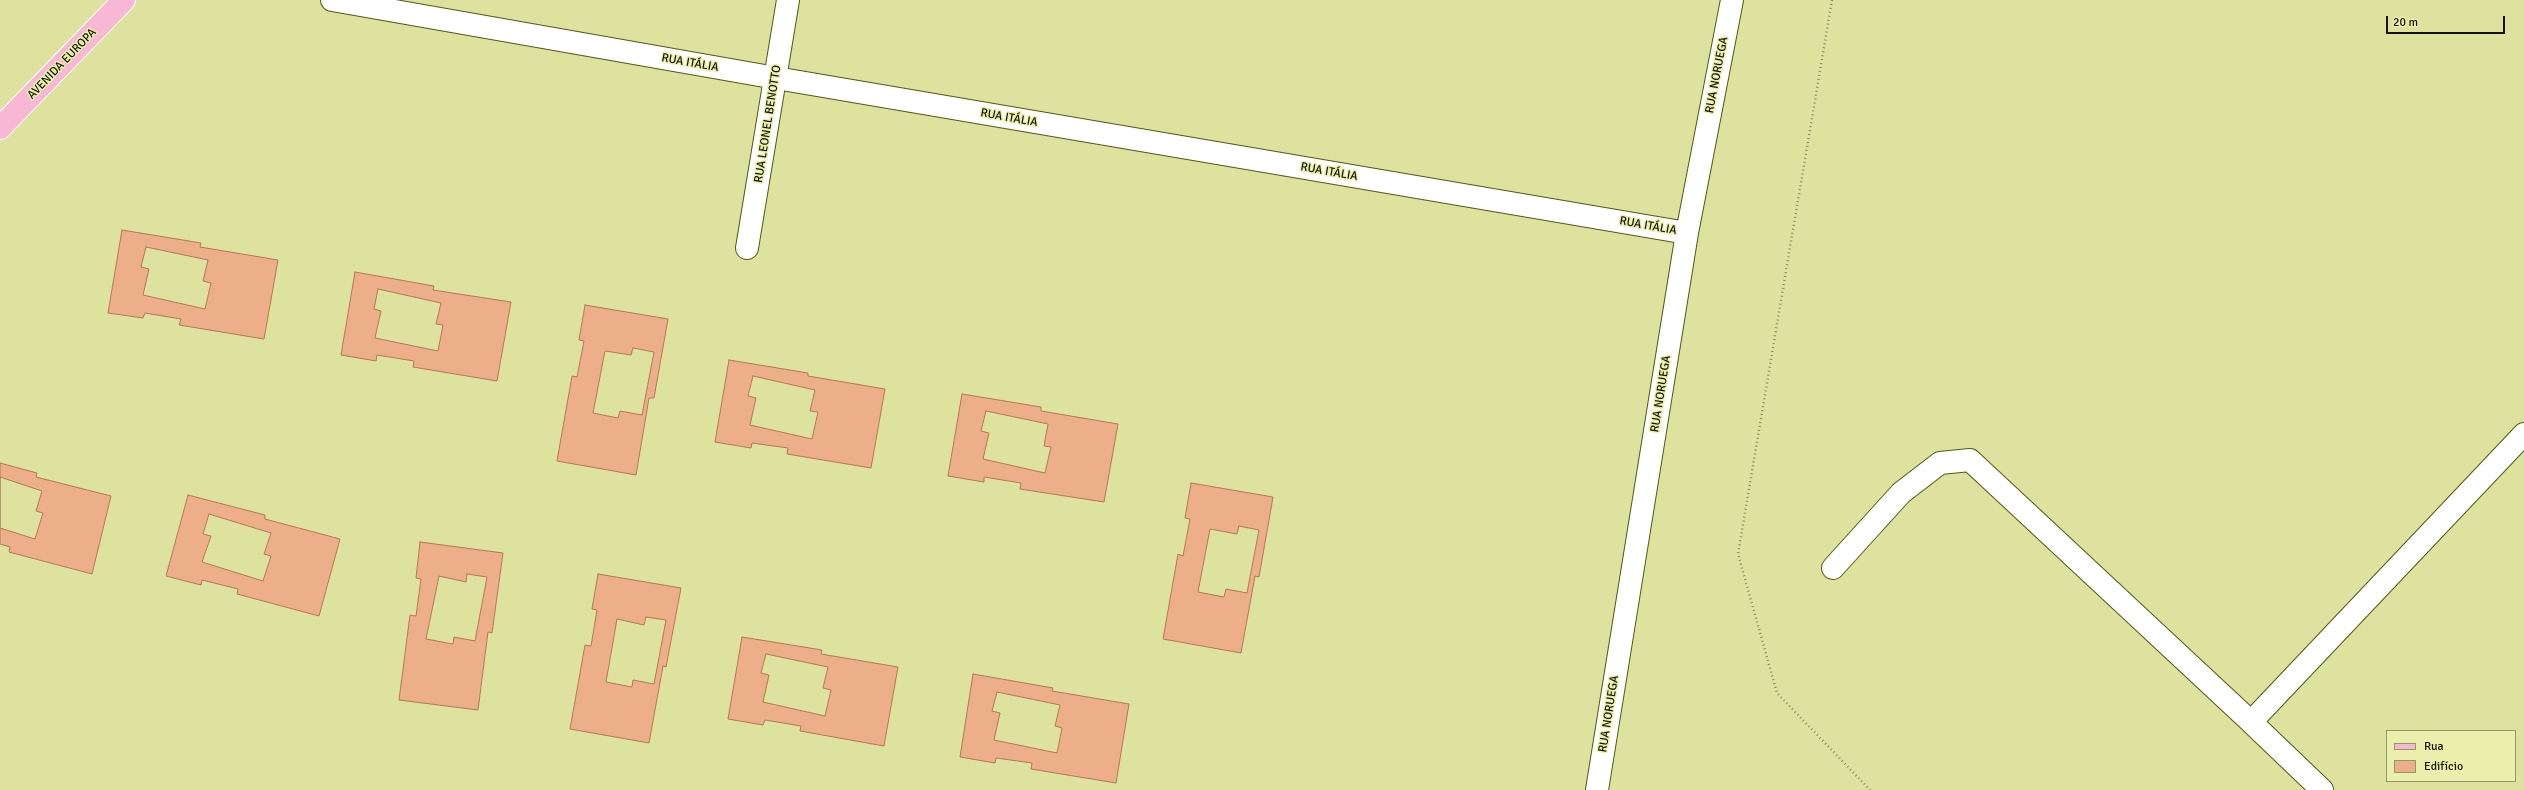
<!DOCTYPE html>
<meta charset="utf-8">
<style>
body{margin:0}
#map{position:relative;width:2524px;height:790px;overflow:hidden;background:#dde39e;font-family:Signika,sans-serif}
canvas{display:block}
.legend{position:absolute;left:2386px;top:730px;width:130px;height:52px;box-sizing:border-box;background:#eaf0ab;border:1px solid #949867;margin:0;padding:5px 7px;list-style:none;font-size:12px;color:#131400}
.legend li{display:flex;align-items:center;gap:8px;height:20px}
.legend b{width:20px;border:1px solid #949867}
.scale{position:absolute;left:2386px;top:16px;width:119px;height:18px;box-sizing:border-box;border:2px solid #131400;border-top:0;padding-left:5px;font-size:12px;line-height:14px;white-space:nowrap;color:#131400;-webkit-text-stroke:3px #eaf0ab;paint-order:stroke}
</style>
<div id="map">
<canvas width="2524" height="790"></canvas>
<ul class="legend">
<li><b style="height:5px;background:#f8b7d5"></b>Rua</li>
<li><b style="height:11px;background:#edaf8a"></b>Edifício</li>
</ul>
<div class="scale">20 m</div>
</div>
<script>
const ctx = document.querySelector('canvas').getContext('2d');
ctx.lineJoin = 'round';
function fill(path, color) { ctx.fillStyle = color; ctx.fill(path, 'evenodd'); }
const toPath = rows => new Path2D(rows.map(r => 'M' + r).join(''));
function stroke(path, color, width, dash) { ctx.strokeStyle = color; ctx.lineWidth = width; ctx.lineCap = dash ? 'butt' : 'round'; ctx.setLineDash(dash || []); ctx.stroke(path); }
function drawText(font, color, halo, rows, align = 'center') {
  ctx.font = font + ' Signika,sans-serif'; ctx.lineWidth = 3; ctx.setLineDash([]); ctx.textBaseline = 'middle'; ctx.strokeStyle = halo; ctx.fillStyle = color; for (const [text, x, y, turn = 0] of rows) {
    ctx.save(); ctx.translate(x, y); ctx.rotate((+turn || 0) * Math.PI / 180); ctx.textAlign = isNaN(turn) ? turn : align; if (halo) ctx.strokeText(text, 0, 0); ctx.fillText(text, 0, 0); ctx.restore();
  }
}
const building = toPath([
 [122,230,201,243,200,247,278,260,264,339,179,325,181,319,145,313,143,318,108,313,122,230],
 [146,247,208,260,203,281,211,283,205,309,143,295,149,269,141,267,146,247],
 [355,272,434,286,433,290,511,302,497,381,413,367,414,361,377,355,376,361,341,355,355,272],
 [378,289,441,303,436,324,443,325,438,351,375,338,381,311,374,309,378,289],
 [585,305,668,319,654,398,649,398,636,475,557,461,572,376,577,377,584,341,579,340,585,305],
 [633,348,654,352,642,415,620,411,618,418,593,413,605,351,631,355,633,348],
 [729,360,808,373,808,376,885,389,871,468,787,454,788,448,752,443,751,448,715,442,729,360],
 [753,376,815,390,810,411,818,412,812,439,750,425,756,398,748,396,753,376],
 [962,394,1041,407,1041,411,1118,424,1104,502,1020,489,1021,483,984,477,984,482,948,476,962,394],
 [986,411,1048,424,1044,446,1051,447,1045,473,983,459,989,433,981,431,986,411],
 [0,463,37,473,36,477,111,496,92,574,9,552,10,547,0,544,0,463],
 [0,477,42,491,36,511,43,513,35,539,0,528,0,477],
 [1191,483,1273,497,1259,577,1255,576,1241,653,1163,639,1178,554,1183,556,1190,519,1185,518,1191,483],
 [188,495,265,515,265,519,340,539,319,616,237,594,238,589,202,580,201,585,166,576,188,495],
 [209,514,271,533,264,554,271,556,263,581,202,562,211,536,203,534,209,514],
 [1239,526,1259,530,1247,593,1226,589,1224,597,1198,592,1210,529,1237,534,1239,526],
 [420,542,503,553,492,633,488,632,478,710,399,700,410,615,416,616,421,579,416,578,420,542],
 [467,574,487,577,475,641,454,637,453,644,426,639,439,576,466,582,467,574],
 [598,574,681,588,666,667,663,666,649,743,570,729,585,645,591,646,597,610,592,609,598,574],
 [646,617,666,620,654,684,633,680,632,687,606,682,617,619,644,625,646,617],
 [742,637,822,650,821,654,898,667,884,746,800,731,801,726,765,720,763,725,728,719,742,637],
 [766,654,828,667,823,688,831,690,825,716,763,702,769,675,761,673,766,654],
 [973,674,1053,688,1052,691,1129,704,1116,783,1031,769,1032,763,996,758,995,763,960,757,973,674],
 [997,692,1060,705,1055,726,1062,728,1057,753,994,740,1000,713,992,711,997,692]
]);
const path = toPath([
 [1832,0,1738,554,1777,693,1870,790]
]);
const minor = toPath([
 [332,0,776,78,1687,233],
 [747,248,788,0],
 [1833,568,1901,493,1940,463,1970,460,2251,722,2524,434],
 [2251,722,2322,790],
 [1597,790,1687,233,1732,0]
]);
const major = toPath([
 [0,128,124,0]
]);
const streetNames = [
 ["RUA ITÁLIA",690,63,10],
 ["AVENIDA EUROPA",62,64,-46],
 ["RUA NORUEGA",1717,75,-79],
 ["RUA ITÁLIA",1009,118,10],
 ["RUA LEONEL BENOTTO",768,124,-81],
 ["RUA ITÁLIA",1329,172,10],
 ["RUA ITÁLIA",1648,226,10],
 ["RUA NORUEGA",1661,394,-81],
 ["RUA NORUEGA",1609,714,-81]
];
fill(building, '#edaf8a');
stroke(building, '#b37855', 1);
stroke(minor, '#555813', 24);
stroke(major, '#fff', 24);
stroke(path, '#888c5c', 2.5, [1, 3]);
stroke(minor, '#fff', 22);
stroke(major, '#f8b7d5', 22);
drawText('12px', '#131400', '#eaf0ab', streetNames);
</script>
